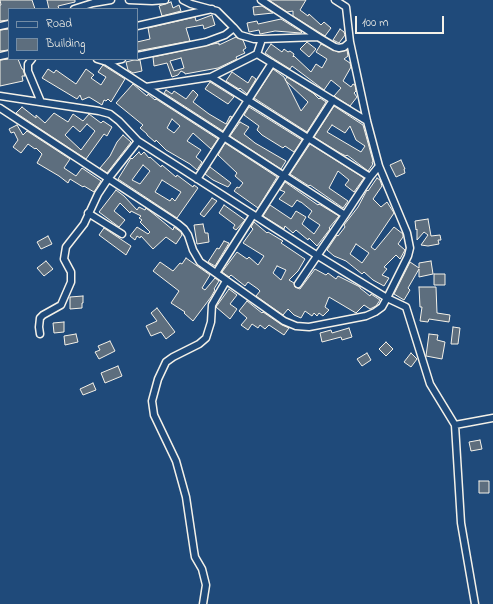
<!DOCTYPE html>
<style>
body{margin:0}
#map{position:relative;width:493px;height:604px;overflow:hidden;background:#1f4a7a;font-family:"Indie Flower",sans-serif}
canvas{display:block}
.legend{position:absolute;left:8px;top:8px;width:130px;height:52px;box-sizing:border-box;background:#1f4a7a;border:1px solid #748da6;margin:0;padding:5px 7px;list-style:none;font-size:12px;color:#f4f1e8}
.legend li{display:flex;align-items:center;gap:8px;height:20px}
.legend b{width:20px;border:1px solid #748da6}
.scale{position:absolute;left:355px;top:16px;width:89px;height:18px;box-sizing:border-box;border:2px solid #f4f1e8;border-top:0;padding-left:5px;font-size:12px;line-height:14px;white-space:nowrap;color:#f4f1e8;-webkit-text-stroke:3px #1f4a7a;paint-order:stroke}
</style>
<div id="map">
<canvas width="493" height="604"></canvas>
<ul class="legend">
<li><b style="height:5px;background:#1f4a7a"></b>Road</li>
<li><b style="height:11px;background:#5d6e7e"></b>Building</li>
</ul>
<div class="scale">100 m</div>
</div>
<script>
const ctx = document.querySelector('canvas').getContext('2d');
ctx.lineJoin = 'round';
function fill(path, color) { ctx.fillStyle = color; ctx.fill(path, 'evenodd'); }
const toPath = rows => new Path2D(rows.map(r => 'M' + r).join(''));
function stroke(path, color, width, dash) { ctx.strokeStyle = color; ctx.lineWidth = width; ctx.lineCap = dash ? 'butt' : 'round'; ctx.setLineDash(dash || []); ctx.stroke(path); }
const building = toPath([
 [0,0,32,0,35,9,9,9,9,20,0,21,0,5,1,5,0,0],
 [47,0,75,0,75,2,58,6,59,9,49,9,47,0],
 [269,0,306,0,300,10,308,16,309,14,321,25,324,22,331,28,325,36,293,16,293,11,287,12,269,0],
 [171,2,173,8,179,5,181,11,162,16,159,6,171,2],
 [262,6,273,13,254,15,253,7,262,6],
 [212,15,215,25,204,29,203,25,186,28,190,41,137,51,137,42,150,39,148,28,195,17,196,21,212,15],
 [281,19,302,32,301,33,275,31,260,34,259,30,249,32,247,23,257,21,258,24,281,19],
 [9,29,9,50,0,51,0,30,9,29],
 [340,29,344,32,345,35,339,43,333,40,340,29],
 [236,37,243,40,246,48,243,50,245,53,236,57,237,59,218,68,185,74,185,73,181,71,178,75,172,77,167,63,154,66,153,57,213,44,219,43,219,45,236,37],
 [181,58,184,68,174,71,170,61,181,58],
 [307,42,316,49,309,57,300,49,307,42],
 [271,44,282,52,284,49,288,52,290,51,294,54,293,57,294,56,311,72,316,64,322,68,327,59,316,52,321,44,338,52,347,50,348,56,344,59,350,63,351,67,343,81,351,87,353,84,355,85,356,91,354,93,357,97,350,106,334,96,341,88,331,80,324,90,292,66,290,69,274,59,265,53,271,44],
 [9,59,18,59,22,69,23,69,25,76,22,76,23,81,0,86,0,60,9,59],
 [134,60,140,60,142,71,133,73,128,70,126,62,134,60],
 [103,65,125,79,111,102,108,99,106,101,104,100,102,105,89,97,82,100,80,95,77,99,42,78,48,69,54,73,56,70,76,84,86,69,94,75,91,78,101,85,106,77,98,72,103,65],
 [273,69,284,77,301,111,308,102,285,80,287,77,313,93,319,99,320,98,326,102,307,132,254,98,273,69],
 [232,72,248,83,252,76,256,79,247,94,240,88,239,89,226,81,232,72],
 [210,82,234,97,228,104,205,89,210,82],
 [133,84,147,96,148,94,155,100,156,99,218,139,211,149,193,133,187,141,201,150,196,157,202,162,197,170,190,164,166,150,156,140,155,142,147,135,147,134,140,128,143,125,116,103,133,84],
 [172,119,180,126,174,133,167,128,172,119],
 [166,90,172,94,174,91,186,99,193,90,198,95,193,102,209,114,226,124,230,116,232,117,223,131,164,93,166,90],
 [334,106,363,125,373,161,372,163,373,164,368,171,347,155,346,156,340,153,314,137,334,106],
 [332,125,345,133,350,126,356,140,365,146,361,152,327,132,332,125],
 [22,107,36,118,36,115,45,123,54,113,68,122,73,114,83,121,89,114,101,123,103,121,112,127,107,136,104,134,86,159,16,113,22,107],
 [87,124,95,131,81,150,65,135,73,126,80,132,87,124],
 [249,107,302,140,294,152,285,146,283,148,262,135,257,130,259,126,244,115,249,107],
 [240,122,249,127,244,134,255,143,286,161,281,169,230,136,240,122],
 [17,125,23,135,27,131,70,159,64,168,76,176,82,168,101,181,94,192,84,186,83,187,70,179,68,183,59,176,37,163,42,154,36,148,35,149,28,144,21,153,13,147,18,140,14,132,11,133,9,129,17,125],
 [123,135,131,142,107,173,100,168,110,156,117,142,123,135],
 [225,143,277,177,258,208,234,191,237,187,239,188,243,183,235,176,237,173,218,155,225,143],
 [310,144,364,178,354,192,345,185,349,180,338,171,329,188,348,201,343,208,310,185,309,186,290,174,310,144],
 [139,152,141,155,144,152,149,158,150,157,161,167,162,165,176,177,177,175,193,187,194,185,198,188,177,218,118,179,131,158,132,159,139,152],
 [143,165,150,171,140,184,132,180,143,165],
 [162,180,181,192,175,201,172,198,170,201,155,192,162,180],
 [401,160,405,169,404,169,405,173,396,177,390,165,401,160],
 [210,167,231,183,228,187,213,180,205,174,210,167],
 [377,178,380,180,382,186,373,199,381,207,387,202,394,213,371,247,375,250,394,227,403,234,403,237,398,244,405,250,400,259,396,255,384,267,387,269,382,275,389,278,384,286,373,280,364,272,362,274,346,261,334,256,327,250,337,235,338,236,345,227,344,225,358,207,367,190,368,191,377,178],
 [356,244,369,253,362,263,350,254,356,244],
 [285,182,318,205,319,204,339,216,329,228,330,229,317,246,309,238,308,240,296,230,293,233,285,226,284,229,263,216,270,205,291,219,296,211,306,217,302,224,314,234,320,225,308,217,312,211,301,202,300,202,297,200,292,207,279,199,285,192,280,190,285,182],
 [116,190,124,196,137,210,139,207,145,210,146,208,155,215,173,230,174,227,181,232,182,235,176,244,166,237,153,249,141,236,140,238,137,236,135,240,130,236,137,227,148,234,150,232,140,222,142,220,139,218,141,216,131,211,130,213,120,203,114,211,125,220,119,227,99,212,116,190],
 [212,198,217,201,204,217,200,214,212,198],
 [224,205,245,220,236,230,233,228,235,225,219,213,224,205],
 [428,219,431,236,440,235,441,240,438,240,439,244,428,246,421,245,428,235,424,232,417,240,417,229,416,230,415,221,428,219],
 [254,222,267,233,268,232,283,241,281,243,305,259,298,271,289,280,294,283,295,287,300,289,315,269,326,275,328,273,336,279,338,276,360,287,360,288,370,296,371,294,380,300,376,306,370,309,364,305,356,313,329,297,325,307,329,310,323,316,319,313,317,316,314,313,312,316,305,311,301,318,294,315,288,309,283,315,256,296,260,291,258,289,248,282,245,286,231,275,229,277,222,272,237,252,247,259,249,257,258,265,264,256,243,243,253,229,251,227,254,222],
 [277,266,286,270,281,280,273,273,277,266],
 [203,224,205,233,208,233,209,242,197,244,194,225,203,224],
 [104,228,131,246,126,255,99,235,104,228],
 [48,236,52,244,41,249,37,242,48,236],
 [224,241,229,243,215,266,208,262,217,248,219,249,224,241],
 [186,258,210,275,202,288,205,290,215,278,219,281,214,289,215,290,211,297,193,321,184,313,185,312,171,303,179,291,153,271,160,262,173,271,180,263,182,264,186,258],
 [46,261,53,269,44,276,37,268,46,261],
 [431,261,433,274,419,277,419,269,408,288,410,290,404,300,394,294,410,262,419,268,419,263,431,261],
 [434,274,445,274,445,285,434,285,434,274],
 [419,287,436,287,437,313,450,315,449,322,429,319,428,322,420,321,422,307,420,307,419,287],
 [229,289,237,295,230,304,237,309,230,319,216,307,229,289],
 [83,296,83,303,82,303,82,308,70,309,70,297,83,296],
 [247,301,262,313,263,312,282,325,289,328,284,335,269,325,265,329,260,325,258,328,252,324,248,330,241,325,247,318,239,311,247,301],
 [157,308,175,332,166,339,161,332,151,336,146,326,157,321,151,313,157,308],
 [64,322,64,332,54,333,53,323,64,322],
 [453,327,460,328,458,344,451,344,453,327],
 [349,328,352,337,342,340,341,337,322,342,320,333,331,330,332,333,349,328],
 [76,334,78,342,65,345,64,336,76,334],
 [429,334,438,335,437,340,445,342,442,359,426,356,429,334],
 [110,341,115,351,99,359,95,352,100,350,98,346,110,341],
 [386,342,393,349,386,356,379,349,386,342],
 [367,353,371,360,362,366,357,359,367,353],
 [411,353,417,359,411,367,404,362,411,353],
 [118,366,122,376,105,383,101,373,118,366],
 [93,383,96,390,83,395,80,389,93,383],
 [480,440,482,449,471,451,469,442,480,440],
 [479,481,489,481,489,493,479,493,479,481]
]);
const street = toPath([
 [129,0,152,1,165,0],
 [183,0,191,4,217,11,234,28],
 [261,0,318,37,335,47,339,48,344,47,350,42,346,7,335,0],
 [74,9,93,3,111,0],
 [0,26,9,24],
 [137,26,212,9],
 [318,37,262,39,257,54,211,77,370,177],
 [257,54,367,121],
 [0,56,9,54],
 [137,56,206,42,225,35,234,28,240,35,254,39,262,39],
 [32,59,28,64,28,71,41,102],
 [97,59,107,62],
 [122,59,107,62,345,215,298,284],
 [146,87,211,77],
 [0,96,99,111,110,114,119,121,138,141,318,256,387,298,406,307,430,384,455,425,461,523,475,604],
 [0,108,178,224,184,229,188,235,193,250,200,262,284,321,296,326,309,327,366,316,375,312,382,307,387,298,408,256,410,248,407,233,379,166,367,121,350,42],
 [197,179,272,63],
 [88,213,122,234],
 [345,215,370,177,379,166],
 [257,217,333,100],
 [216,273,253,215],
 [40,334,39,327,40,318,43,315,61,305,71,282,71,272,64,259,66,247,84,224,98,194,108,179,138,141],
 [455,425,493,418],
 [203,604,206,585,202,569,195,557,194,551,186,497,176,461,154,415,152,401,158,379,166,362,173,357,199,344,206,338,211,322,212,305,226,281]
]);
fill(building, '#5d6e7e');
stroke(building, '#f4f1e8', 1);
stroke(street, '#f4f1e8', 9);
stroke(street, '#1f4a7a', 6);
</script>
